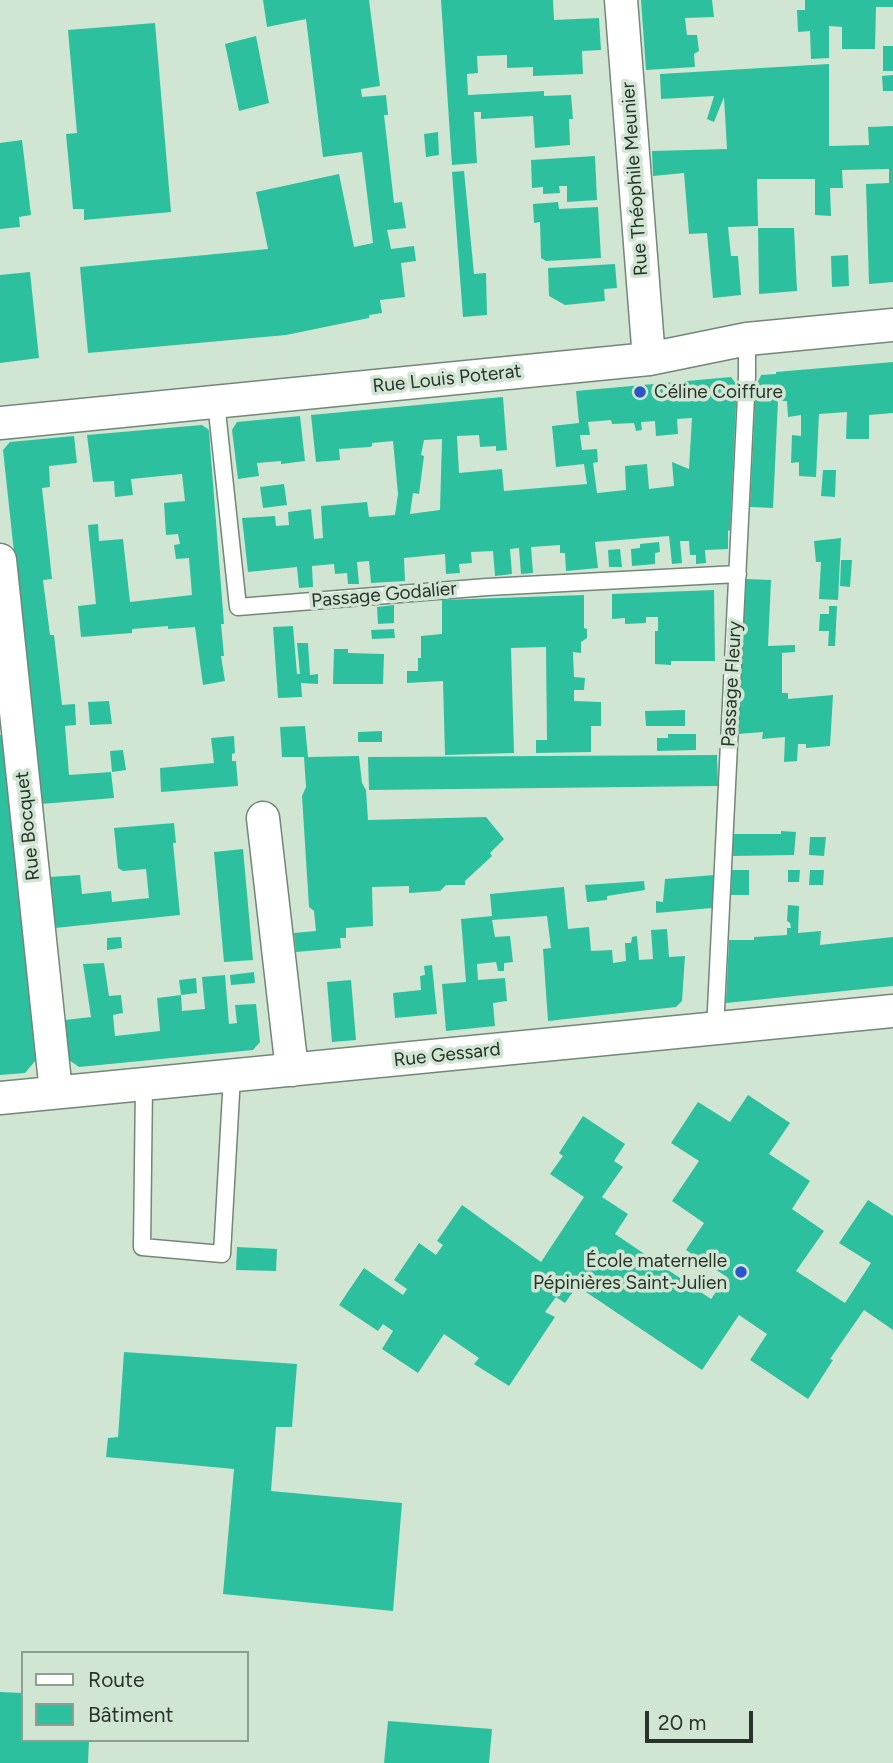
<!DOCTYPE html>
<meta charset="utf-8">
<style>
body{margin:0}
#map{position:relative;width:893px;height:1763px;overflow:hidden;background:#d0e6d3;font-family:Figtree,sans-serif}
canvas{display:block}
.legend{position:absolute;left:21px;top:1651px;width:228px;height:91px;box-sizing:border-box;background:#d0e6d3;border:2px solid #8e9e90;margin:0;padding:9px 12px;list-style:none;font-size:21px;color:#2a332b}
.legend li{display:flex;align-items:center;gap:14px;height:35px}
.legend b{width:35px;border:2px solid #8e9e90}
.scale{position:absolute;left:645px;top:1711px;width:108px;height:32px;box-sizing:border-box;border:4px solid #2a332b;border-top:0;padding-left:9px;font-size:21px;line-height:24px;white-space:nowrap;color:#2a332b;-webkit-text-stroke:5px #d0e6d3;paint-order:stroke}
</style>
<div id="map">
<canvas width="893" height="1763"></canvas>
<ul class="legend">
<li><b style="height:9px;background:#fff"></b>Route</li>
<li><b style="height:19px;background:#2cc09f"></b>Bâtiment</li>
</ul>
<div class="scale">20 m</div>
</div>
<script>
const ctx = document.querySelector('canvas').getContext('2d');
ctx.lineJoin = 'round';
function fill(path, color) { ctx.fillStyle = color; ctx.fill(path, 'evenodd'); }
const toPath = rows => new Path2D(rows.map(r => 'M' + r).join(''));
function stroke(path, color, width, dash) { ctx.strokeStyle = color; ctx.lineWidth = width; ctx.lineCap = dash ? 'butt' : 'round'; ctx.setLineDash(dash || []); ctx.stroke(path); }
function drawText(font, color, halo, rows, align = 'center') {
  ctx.font = font + ' Figtree,sans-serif'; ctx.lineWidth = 7; ctx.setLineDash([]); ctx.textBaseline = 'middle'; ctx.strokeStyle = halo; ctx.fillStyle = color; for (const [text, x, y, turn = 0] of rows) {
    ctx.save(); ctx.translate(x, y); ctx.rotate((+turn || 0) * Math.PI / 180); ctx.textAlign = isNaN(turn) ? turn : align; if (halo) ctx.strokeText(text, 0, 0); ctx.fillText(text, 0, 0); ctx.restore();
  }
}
const building = toPath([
 [263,0,369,0,380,86,361,89,362,97,386,95,388,115,384,115,394,203,402,202,406,228,387,230,389,239,391,249,414,246,416,261,401,263,405,297,380,300,382,313,369,315,369,318,286,335,88,353,80,267,268,249,256,192,339,174,354,247,373,243,362,152,323,157,306,19,267,27],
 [441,0,553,0,554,20,599,18,601,50,582,51,583,74,533,76,533,67,507,68,507,55,477,56,478,73,467,74,468,95,544,91,544,96,571,95,573,119,569,119,570,145,535,148,533,116,481,119,481,112,474,112,477,163,452,165],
 [641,0,712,0,714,17,685,18,687,35,697,35,699,51,694,54,695,67,646,70],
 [805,0,893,0,893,7,876,7,875,49,842,49,842,27,829,26,829,58,811,59,810,31,798,32,797,10,805,10],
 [155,23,171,212,84,220,84,209,73,209,66,134,77,133,68,30],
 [256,36,269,103,239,111,225,44],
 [883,46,893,46,893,71,883,71],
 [829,64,829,146,869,145,868,127,893,126,893,282,869,284,866,184,889,183,889,169,842,170,843,188,830,188,831,216,815,215,815,179,757,179,758,226,728,227,731,256,738,256,741,295,713,298,707,233,689,234,684,173,653,176,652,151,727,149,724,97,714,122,707,119,714,96,661,99,660,74],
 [893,75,893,91,883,91,882,76],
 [438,132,439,155,426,157,424,134],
 [22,140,31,215,19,217,20,227,0,229,0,143],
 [595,156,597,200,567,202,567,186,559,186,560,193,543,194,543,187,532,188,531,160],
 [464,171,474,274,486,273,487,315,463,317,452,172],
 [558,202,559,209,598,207,601,258,546,261,541,258,540,222,534,223,533,204],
 [758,228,794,228,797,291,759,294],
 [848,255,849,286,832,287,831,256],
 [615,264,617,288,604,289,605,301,565,305,549,296,548,268],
 [30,272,39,358,0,363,0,275],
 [893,362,893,413,869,415,869,439,846,439,847,412,819,414,816,477,799,476,799,462,791,463,792,435,801,436,801,415,788,417,787,401,778,401,773,508,750,507,756,386,761,375,776,374,776,372],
 [731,377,737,385,730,530,728,531,728,549,705,550,706,563,696,564,696,555,690,555,689,541,680,541,682,563,672,564,669,536,595,542,598,568,566,571,565,553,560,553,560,545,531,547,533,573,521,574,519,548,510,549,512,574,495,576,493,551,471,552,472,563,459,564,460,573,446,574,445,554,404,558,405,581,371,583,369,561,357,562,359,584,348,584,347,573,335,574,334,564,312,566,313,587,299,588,297,567,248,572,242,518,275,516,276,526,289,525,288,512,311,509,314,539,323,538,321,506,367,502,369,517,395,515,398,494,393,441,372,443,372,446,370,447,339,449,340,460,316,462,311,415,503,397,507,450,496,451,496,446,480,447,479,435,457,436,459,473,502,469,504,491,587,484,584,464,556,467,552,426,579,423,576,391],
 [692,418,689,469,672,462,674,486,649,489,647,464,625,466,626,490,597,493,593,463,598,462,597,449,582,450,580,435,590,435,588,422,611,420,612,424,634,423,636,431,642,430,641,422,655,421,656,436,678,434,677,419],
 [442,439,440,510,410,514,413,493,419,494,424,456,421,455,424,440],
 [300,416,305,461,281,464,281,461,257,463,259,476,238,479,232,430,237,422],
 [202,425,209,430,210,445,224,624,221,624,224,656,221,656,225,681,203,685,195,627,168,629,168,626,132,629,132,633,81,637,78,606,96,604,88,525,98,524,99,541,123,539,130,602,192,595,189,558,176,559,174,545,180,544,178,534,166,535,164,503,185,501,182,474,131,479,133,495,115,497,114,481,93,482,87,435],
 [74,436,77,463,49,466,50,487,42,488,52,579,43,580,50,635,54,635,62,705,75,704,76,725,65,726,69,775,111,772,114,798,41,804,3,450,10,442],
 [823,470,836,470,835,497,821,496],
 [284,484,287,505,263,508,260,487],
 [841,538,838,600,819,599,821,562,816,562,814,541],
 [659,542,660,552,655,553,655,564,632,566,631,549,640,548,640,544],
 [620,549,622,567,609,567,608,550],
 [841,560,852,560,850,587,840,586],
 [746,579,771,580,768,646,795,645,795,652,782,653,782,693,788,693,788,699,833,695,830,746,806,748,806,744,798,744,797,761,784,762,785,737,762,739,763,732,738,734],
 [714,590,715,661,671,661,671,665,655,664,655,631,658,631,658,617,646,617,646,623,625,624,625,618,612,619,612,594],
 [584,595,584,628,587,629,587,638,581,642,581,653,573,652,574,677,585,678,584,690,574,690,574,701,601,702,601,726,591,726,591,752,536,753,536,740,547,740,546,647,511,648,514,753,445,755,443,681,407,683,407,671,418,671,418,658,421,658,421,636,442,634,442,600],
 [394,605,394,623,378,624,377,607],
 [829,606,837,606,835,646,828,646,829,631,819,631,820,614,829,614],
 [293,626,297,674,300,674,297,643,308,643,310,675,318,674,318,684,301,683,302,697,278,698,273,627],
 [394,629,395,638,372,639,371,630],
 [334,649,348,649,348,653,384,654,383,684,333,684],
 [109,701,112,724,90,725,88,702],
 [685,710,685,726,646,726,645,711],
 [305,726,308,757,359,756,362,783,366,790,368,820,486,817,504,839,490,853,492,856,465,881,465,885,446,885,440,891,409,893,409,886,372,887,373,926,346,928,346,938,340,938,341,948,296,952,294,933,316,931,314,911,309,907,302,796,306,787,304,757,282,757,280,727],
 [382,731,382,742,358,742,358,732],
 [668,734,696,734,696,750,657,751,657,738,668,738],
 [0,735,2,735,36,1060,25,1073,0,1075],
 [234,736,235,753,232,754,232,761,236,761,238,786,161,792,160,768,214,763,211,738],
 [123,750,126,770,112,772,110,751],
 [717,755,718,786,369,790,368,757],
 [174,823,176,843,173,843,180,915,55,928,49,877,80,875,82,894,111,891,112,902,149,898,146,869,123,871,118,868,114,828],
 [781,831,796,832,794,855,733,856,733,834,781,834],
 [810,837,826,837,824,856,809,855],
 [243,849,253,960,224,962,214,852],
 [732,870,749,870,749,895,731,895],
 [788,870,800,870,799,882,788,882],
 [810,870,824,870,823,885,809,885],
 [714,875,712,908,656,913,656,901,663,902,665,879],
 [644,881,645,890,607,896,607,900,587,902,585,885],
 [564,887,568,929,589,927,591,951,612,950,613,963,626,961,625,943,631,943,632,937,637,936,639,960,653,959,651,930,667,929,669,957,685,956,682,1001,676,1007,548,1021,543,949,551,948,547,916,492,920,495,937,510,936,513,962,504,963,504,971,498,971,496,962,477,964,478,980,505,978,507,1001,493,1003,495,1026,446,1031,442,984,466,982,461,919,492,916,490,894],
 [788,905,799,906,798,933,821,931,820,945,893,937,893,986,726,1003,729,940,754,940,754,937,787,935,787,928,791,928,790,923,787,921],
 [121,937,122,948,107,950,107,938],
 [104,963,109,996,121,995,123,1013,113,1015,115,1036,160,1031,157,998,181,995,182,1011,205,1009,202,977,225,975,229,1024,237,1023,235,1005,256,1004,260,1042,253,1050,79,1067,69,1060,65,1020,91,1017,83,964],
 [432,965,437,1014,395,1018,393,993,421,990,420,976,425,975,424,966],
 [254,972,255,983,231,985,230,975],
 [196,978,197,993,181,995,179,980],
 [351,980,356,1040,332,1042,327,982],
 [748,1095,790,1123,769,1154,810,1181,792,1209,824,1231,796,1271,845,1303,871,1263,839,1243,868,1200,893,1216,893,1330,864,1310,830,1359,833,1360,808,1399,750,1360,767,1334,739,1315,702,1370,577,1286,565,1303,556,1297,545,1312,555,1317,509,1386,474,1364,479,1358,444,1334,418,1373,382,1349,393,1331,383,1324,378,1331,339,1305,364,1268,403,1295,407,1289,394,1280,419,1243,436,1255,443,1245,437,1241,462,1205,541,1262,584,1197,550,1174,563,1156,559,1153,583,1116,625,1144,614,1161,623,1167,602,1197,628,1214,615,1234,711,1299,727,1277,686,1250,704,1223,672,1201,699,1161,671,1143,698,1102,730,1122],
 [237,1247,277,1249,276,1271,236,1270],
 [124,1352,297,1364,292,1427,276,1427,271,1491,402,1503,393,1611,223,1594,234,1469,106,1457,108,1438,118,1437],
 [0,1692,23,1693,23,1740,89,1740,88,1763,0,1763],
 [388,1721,492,1729,489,1763,384,1763]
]);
const lane = toPath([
 [216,402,238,607,487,587,738,574],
 [715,1030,747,376,747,339],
 [144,1084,142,1247,222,1254,232,1076]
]);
const street = toPath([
 [621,0,649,359],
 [0,423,649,359,747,339,893,325],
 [0,560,56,1092],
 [263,818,292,1070],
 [0,1098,893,1011]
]);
const markers = [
 [640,392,7,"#2b56c5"],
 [741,1272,7,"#2b56c5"]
];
const streetNames = [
 ["Rue Théophile Meunier",635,179,-94],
 ["Rue Louis Poterat",447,379,-6],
 ["Passage Godalier",384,595,-5],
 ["Passage Fleury",732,684,-87],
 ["Rue Bocquet",28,826,-96],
 ["Rue Gessard",447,1055,-6]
];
const poiNames = [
 ["Céline Coiffure",654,392],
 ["École maternelle",727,1261,"right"],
 ["Pépinières Saint-Julien",727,1283,"right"]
];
fill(building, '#2cc09f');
stroke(lane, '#728776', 19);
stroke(street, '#728776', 35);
stroke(lane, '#fff', 16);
stroke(street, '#fff', 32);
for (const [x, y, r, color] of markers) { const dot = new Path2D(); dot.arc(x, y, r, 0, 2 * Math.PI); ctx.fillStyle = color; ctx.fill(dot); stroke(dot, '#d0e6d3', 2.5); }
drawText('19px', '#2a332b', '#d0e6d3', streetNames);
drawText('19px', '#2a332b', '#d0e6d3', poiNames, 'left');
</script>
